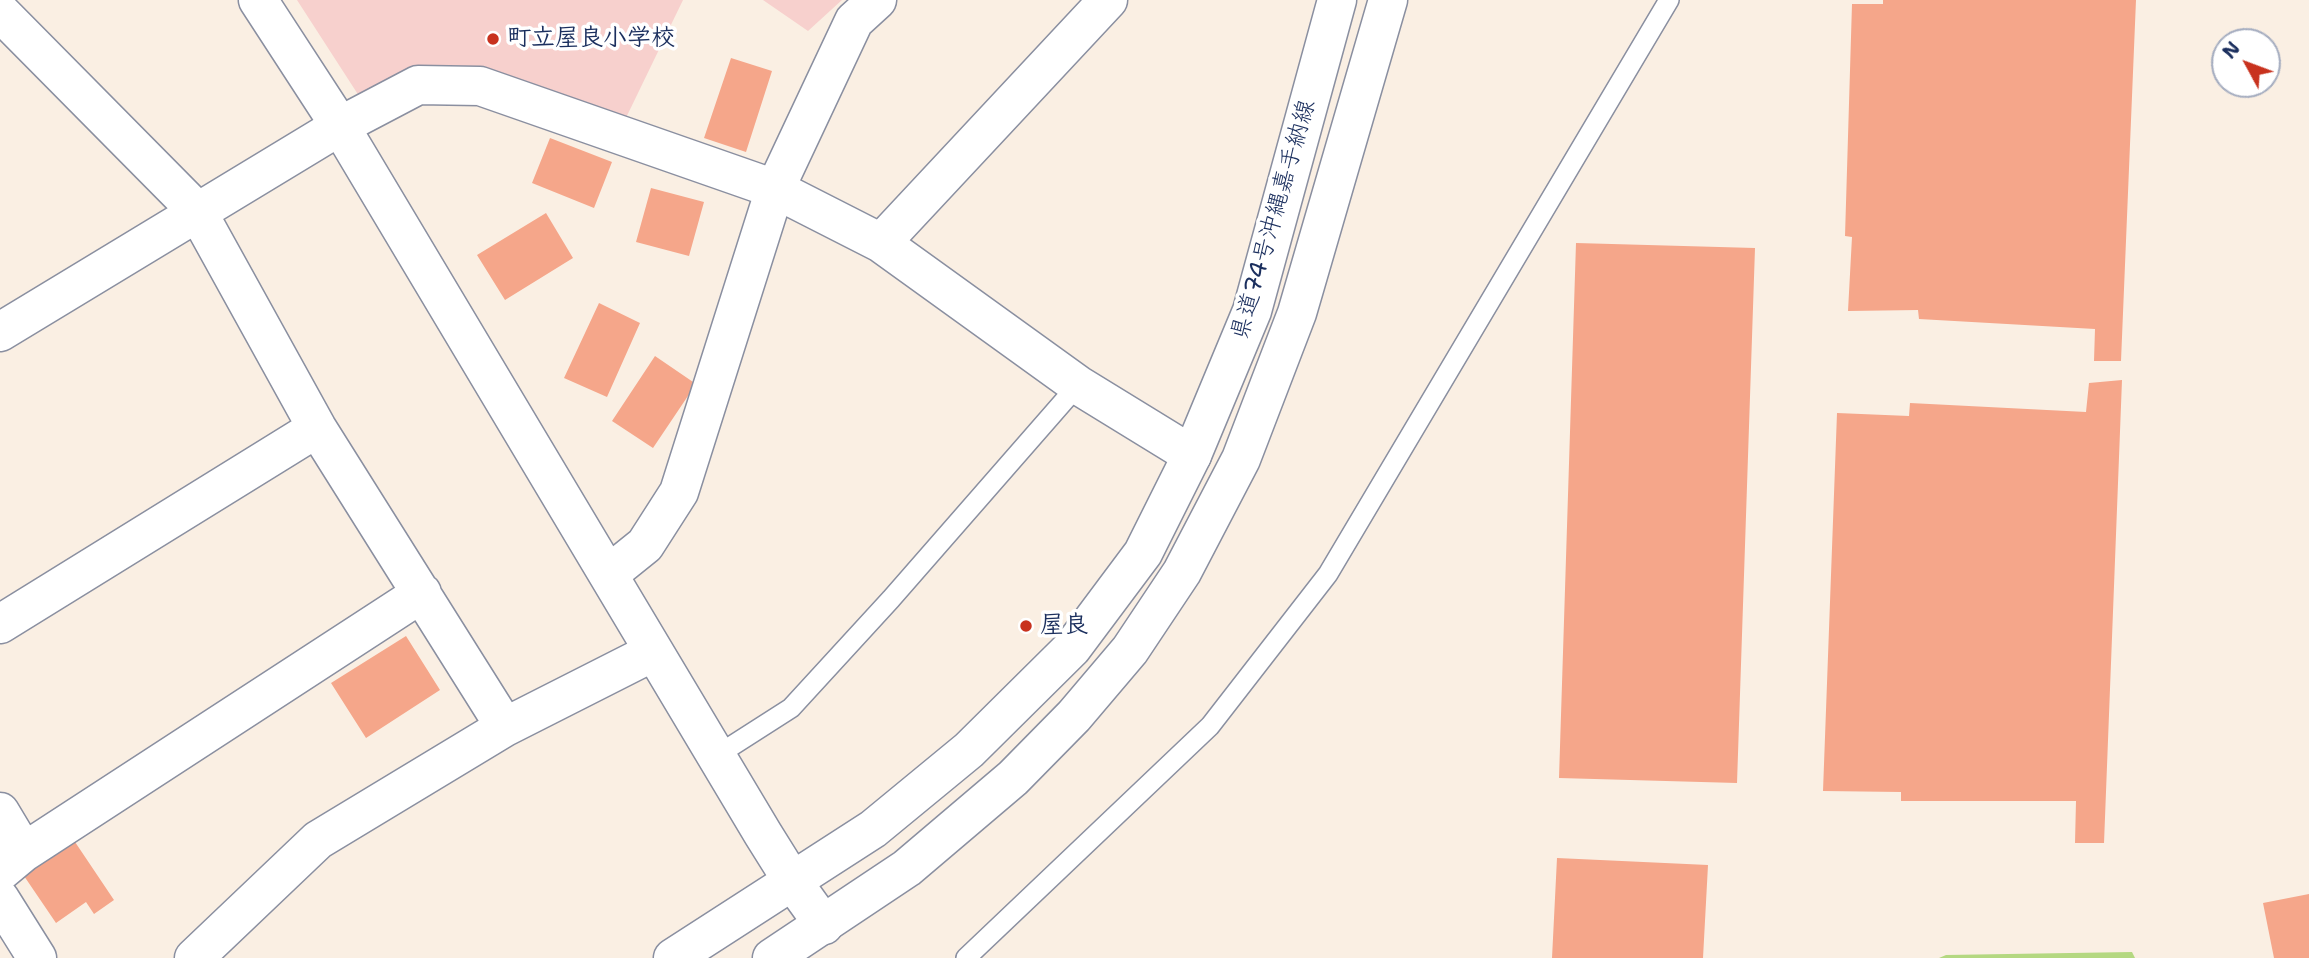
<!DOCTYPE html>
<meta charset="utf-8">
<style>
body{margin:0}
#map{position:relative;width:2309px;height:958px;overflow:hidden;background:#faefe3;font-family:"Shantell Sans",sans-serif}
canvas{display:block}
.north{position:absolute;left:2211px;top:28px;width:70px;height:70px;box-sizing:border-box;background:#fff;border:2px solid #a4acbf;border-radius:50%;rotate:311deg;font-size:19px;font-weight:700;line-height:28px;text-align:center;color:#1b2f5e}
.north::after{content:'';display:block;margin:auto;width:24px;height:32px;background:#c8321e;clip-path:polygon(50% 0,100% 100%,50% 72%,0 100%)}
</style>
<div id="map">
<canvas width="2309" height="958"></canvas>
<div class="north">N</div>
</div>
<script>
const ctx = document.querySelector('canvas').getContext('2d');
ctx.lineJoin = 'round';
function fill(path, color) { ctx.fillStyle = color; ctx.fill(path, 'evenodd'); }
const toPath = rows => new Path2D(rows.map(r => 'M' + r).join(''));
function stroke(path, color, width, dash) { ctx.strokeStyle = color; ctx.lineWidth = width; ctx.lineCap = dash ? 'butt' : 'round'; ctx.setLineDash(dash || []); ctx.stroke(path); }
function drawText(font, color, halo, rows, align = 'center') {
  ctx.font = font + ' "Shantell Sans","Klee One",sans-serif'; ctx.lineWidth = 7; ctx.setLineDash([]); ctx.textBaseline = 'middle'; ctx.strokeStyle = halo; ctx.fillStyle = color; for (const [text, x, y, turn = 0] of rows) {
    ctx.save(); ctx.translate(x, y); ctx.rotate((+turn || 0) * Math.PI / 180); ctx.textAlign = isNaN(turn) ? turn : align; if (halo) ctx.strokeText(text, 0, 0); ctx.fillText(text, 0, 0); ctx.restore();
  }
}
const built = toPath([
 [297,0,683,0,623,124,617,142,390,77,359,96],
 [763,0,842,0,808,31]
]);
const green = toPath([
 [2132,952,2135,958,1939,958,1946,955]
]);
const building = toPath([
 [1883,0,2136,0,2121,361,2094,361,2095,329,1919,319,1918,310,1848,311,1852,237,1845,236,1852,4,1883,4],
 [731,58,772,71,746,152,704,138],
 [550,138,612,162,594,208,532,183],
 [651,188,704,202,689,256,636,242],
 [546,213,573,258,505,300,477,255],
 [1576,243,1755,248,1737,783,1559,778],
 [599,303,640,323,607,397,564,378],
 [655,356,696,384,653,448,612,421],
 [2122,380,2104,843,2075,843,2076,801,1901,801,1901,792,1823,791,1837,413,1909,416,1910,403,2086,412,2089,383],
 [406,636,440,690,366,738,331,683],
 [73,839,114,900,94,914,86,902,56,923,22,873],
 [1557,858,1708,865,1703,958,1552,958],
 [2309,894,2309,958,2274,958,2263,903]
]);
const lane = toPath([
 [716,756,791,708,891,599,1078,385],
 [966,958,1210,726,1328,574,1669,0]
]);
const street = toPath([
 [0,12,197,211,317,428,505,727],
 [881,243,1108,0],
 [0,332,340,126,418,85,480,86,775,189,881,243,1078,385,1192,455],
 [609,574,645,545,679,492,775,189,854,21,877,0],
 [0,624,317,428],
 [0,812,24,852],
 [0,872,24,852,422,593],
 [194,958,318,840,505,727,653,652]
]);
const secondary = toPath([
 [258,0,340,126,763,834,793,882,824,925],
 [0,899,37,958]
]);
const primary = toPath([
 [673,958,873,829,969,750,1072,648,1143,553,1192,455,1252,311,1337,0],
 [772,958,907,868,1013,778,1074,716,1130,650,1182,572,1241,459,1297,313,1388,0]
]);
const markers = [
 [493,39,7,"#c8321e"],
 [1026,626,7,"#c8321e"]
];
const poiNames = [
 ["町立屋良小学校",507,39],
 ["屋良",1040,626]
];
const streetNames = [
 ["県道74号沖縄嘉手納線",1274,220,-74]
];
fill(built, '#f7d0cd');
fill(green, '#b4d881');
fill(building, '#f5a68a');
stroke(lane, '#8a8fa0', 22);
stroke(street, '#8a8fa0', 41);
stroke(secondary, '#8a8fa0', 41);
stroke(primary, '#8a8fa0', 41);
stroke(lane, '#fff', 19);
stroke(street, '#fff', 38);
stroke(secondary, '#fff', 38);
stroke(primary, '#fff', 38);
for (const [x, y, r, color] of markers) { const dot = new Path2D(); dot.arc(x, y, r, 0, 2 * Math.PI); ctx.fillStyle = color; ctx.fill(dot); stroke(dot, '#fff', 2.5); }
drawText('bold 24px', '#1b2f5e', '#fff', poiNames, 'left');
drawText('24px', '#1b2f5e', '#fff', streetNames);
</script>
